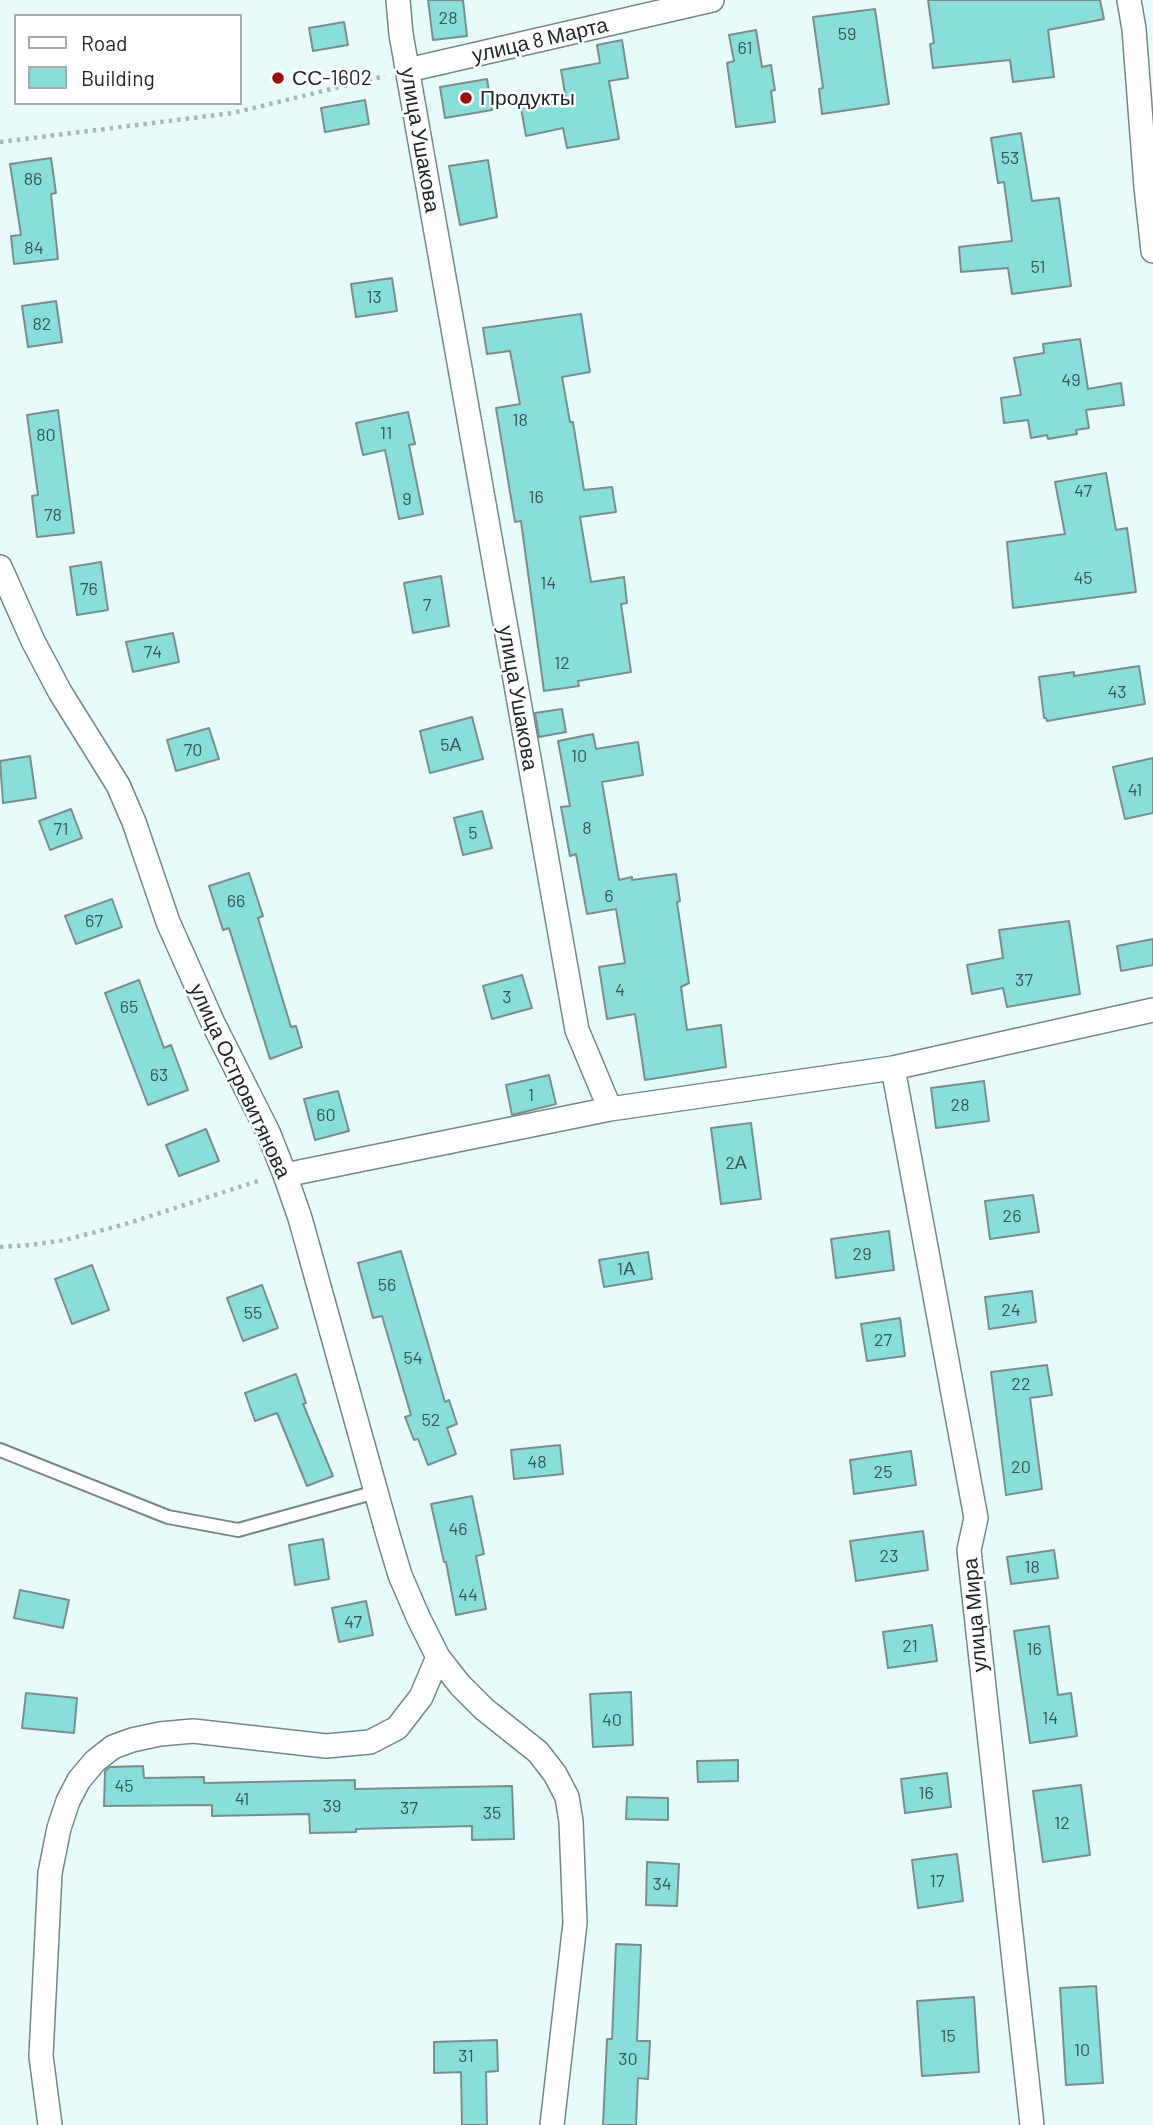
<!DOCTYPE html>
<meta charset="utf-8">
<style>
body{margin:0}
#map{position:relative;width:1153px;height:2125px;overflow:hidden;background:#e7fcfa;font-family:Barlow,sans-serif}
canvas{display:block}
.legend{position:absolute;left:14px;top:14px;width:228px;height:91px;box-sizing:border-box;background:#fff;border:2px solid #a6a9a9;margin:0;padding:9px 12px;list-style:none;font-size:21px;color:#202827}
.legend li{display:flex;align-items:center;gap:14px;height:35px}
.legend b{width:35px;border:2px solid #a6a9a9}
</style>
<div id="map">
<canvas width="1153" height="2125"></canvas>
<ul class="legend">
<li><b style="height:9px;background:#fff"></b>Road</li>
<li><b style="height:19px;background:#88dfd9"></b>Building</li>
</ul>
</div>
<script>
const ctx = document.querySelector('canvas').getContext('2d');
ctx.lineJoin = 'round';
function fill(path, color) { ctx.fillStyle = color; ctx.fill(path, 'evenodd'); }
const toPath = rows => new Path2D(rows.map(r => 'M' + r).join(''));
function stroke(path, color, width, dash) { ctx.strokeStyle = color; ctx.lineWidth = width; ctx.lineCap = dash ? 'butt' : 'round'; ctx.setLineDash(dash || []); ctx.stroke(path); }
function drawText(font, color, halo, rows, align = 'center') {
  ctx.font = font + ' Barlow,sans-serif'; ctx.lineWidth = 5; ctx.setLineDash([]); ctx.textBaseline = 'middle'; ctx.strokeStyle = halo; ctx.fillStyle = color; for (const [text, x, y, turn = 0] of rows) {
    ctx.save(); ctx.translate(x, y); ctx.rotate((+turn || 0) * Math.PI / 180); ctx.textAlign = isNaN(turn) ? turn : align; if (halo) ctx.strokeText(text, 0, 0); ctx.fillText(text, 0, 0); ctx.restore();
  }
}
const building = toPath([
 [428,0,463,0,467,36,433,40,428,0],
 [928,0,1100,0,1104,19,1048,30,1054,77,1013,82,1010,60,933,68,930,44,934,43,928,0],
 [875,9,889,104,822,114,819,89,823,88,813,17,875,9],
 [344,22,348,45,313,51,309,28,344,22],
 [756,30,762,67,771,65,775,90,771,91,775,122,736,127,727,63,734,61,729,35,756,30],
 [622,40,628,78,609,81,619,139,567,148,563,128,526,136,521,108,566,99,561,70,600,63,597,45,622,40],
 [487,79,492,110,445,118,440,87,487,79],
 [365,100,369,124,325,132,321,108,365,100],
 [1021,133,1032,201,1059,198,1071,286,1012,294,1008,268,961,272,959,247,1012,241,1004,182,998,183,991,138,1021,133],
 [51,158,56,193,51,194,58,259,14,264,11,236,21,235,10,164,51,158],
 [488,160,497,217,460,225,449,166,488,160],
 [392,278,397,311,356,317,351,284,392,278],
 [56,301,62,342,28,347,22,306,56,301],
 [581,314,590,372,562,377,570,422,573,422,584,490,612,487,616,512,580,517,591,582,624,577,627,603,621,604,631,672,578,681,579,686,544,691,521,521,515,522,496,408,520,404,510,351,487,354,483,328,581,314],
 [1080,339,1088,389,1121,383,1124,405,1086,410,1089,428,1076,430,1077,434,1048,439,1047,435,1031,438,1028,420,1004,423,1001,398,1021,395,1014,358,1044,353,1043,344,1080,339],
 [58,410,74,533,37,537,32,496,38,495,27,415,58,410],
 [408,412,415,444,409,445,423,514,399,519,385,450,363,455,356,423,408,412],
 [1106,473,1116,530,1127,528,1136,592,1013,608,1007,542,1065,534,1055,482,1106,473],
 [101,562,108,610,77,615,70,567,101,562],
 [441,576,449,626,413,633,404,583,441,576],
 [173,633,179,662,133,672,126,642,173,633],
 [1139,666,1145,704,1047,721,1046,718,1044,718,1039,677,1074,672,1074,676,1139,666],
 [562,709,566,732,539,737,535,713,562,709],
 [472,717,483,759,430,773,420,731,472,717],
 [209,728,219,759,176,771,167,740,209,728],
 [593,734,596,749,638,742,643,775,602,782,619,880,632,877,632,880,676,874,680,901,677,902,689,983,681,987,687,1030,721,1025,726,1067,645,1080,635,1014,607,1019,599,967,625,963,616,909,587,914,576,854,570,856,561,807,570,806,558,741,593,734],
 [30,756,36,798,3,803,0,761,30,756],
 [1153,758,1153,813,1125,819,1113,767,1153,758],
 [71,809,82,838,50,850,39,821,71,809],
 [482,811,492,848,463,855,454,818,482,811],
 [249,873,263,916,258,918,291,1027,296,1026,302,1047,270,1059,229,928,223,930,209,886,249,873],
 [112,899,122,927,76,944,65,916,112,899],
 [1069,921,1080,994,1007,1007,1003,988,972,994,967,965,1003,958,999,930,1069,921],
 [1153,939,1153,965,1121,971,1117,946,1153,939],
 [522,975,532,1008,492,1019,483,986,522,975],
 [139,980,164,1048,171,1045,188,1090,148,1105,105,993,139,980],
 [549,1075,556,1104,512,1115,506,1085,549,1075],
 [984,1081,989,1121,936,1128,931,1088,984,1081],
 [338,1091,349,1131,315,1140,304,1099,338,1091],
 [751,1123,761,1199,721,1204,711,1128,751,1123],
 [206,1129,219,1161,179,1176,166,1145,206,1129],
 [1033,1195,1039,1232,990,1239,985,1201,1033,1195],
 [889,1231,894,1270,836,1278,831,1239,889,1231],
 [401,1251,445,1402,449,1400,457,1424,447,1428,456,1454,428,1465,418,1439,414,1440,405,1417,411,1415,382,1316,373,1318,358,1263,401,1251],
 [648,1252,652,1279,604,1287,599,1260,648,1252],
 [92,1265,109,1310,72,1324,55,1279,92,1265],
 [262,1285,278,1328,243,1341,227,1298,262,1285],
 [1032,1291,1036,1322,989,1329,985,1297,1032,1291],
 [900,1318,905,1356,867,1361,861,1324,900,1318],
 [1047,1365,1052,1395,1030,1398,1042,1489,1006,1495,991,1372,1047,1365],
 [296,1374,306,1403,303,1404,333,1476,307,1486,277,1413,255,1421,245,1393,296,1374],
 [560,1445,563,1474,514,1479,511,1450,560,1445],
 [911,1451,916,1485,854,1494,850,1460,911,1451],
 [472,1496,484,1554,476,1556,486,1609,456,1615,446,1562,444,1562,431,1504,472,1496],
 [923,1531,928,1570,856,1581,850,1541,923,1531],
 [323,1539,329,1579,295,1585,289,1545,323,1539],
 [1054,1550,1058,1578,1011,1584,1007,1557,1054,1550],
 [20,1590,69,1600,63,1628,14,1618,20,1590],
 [366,1601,373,1635,339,1642,332,1608,366,1601],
 [932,1625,937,1661,888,1668,883,1632,932,1625],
 [1049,1626,1058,1695,1071,1693,1077,1736,1030,1743,1014,1631,1049,1626],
 [631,1692,633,1745,593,1747,590,1694,631,1692],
 [26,1693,77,1698,74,1733,22,1728,26,1693],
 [738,1760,738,1781,698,1782,697,1761,738,1760],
 [143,1766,144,1778,204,1777,204,1783,355,1780,355,1789,512,1786,514,1839,472,1840,472,1826,356,1829,356,1832,310,1833,309,1814,212,1816,212,1805,104,1806,105,1771,110,1767,143,1766],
 [947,1773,951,1807,905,1813,901,1779,947,1773],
 [1081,1785,1090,1855,1043,1862,1033,1791,1081,1785],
 [627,1797,668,1798,668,1820,626,1819,627,1797],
 [957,1854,963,1901,918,1908,912,1860,957,1854],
 [647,1862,679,1864,677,1906,646,1905,647,1862],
 [616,1944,641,1945,637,2041,650,2041,648,2079,638,2078,636,2125,603,2125,607,2039,612,2039,616,1944],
 [1096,1986,1103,2083,1066,2085,1060,1988,1096,1986],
 [974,1997,979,2072,922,2076,917,2001,974,1997],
 [497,2040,498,2071,486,2072,487,2125,462,2125,461,2072,434,2073,434,2042,497,2040]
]);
const path = toPath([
 [0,142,233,113,385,76],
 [0,1247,31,1245,65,1240,126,1224,261,1180]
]);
const lane = toPath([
 [0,1450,168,1517,238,1530,376,1492]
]);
const street = toPath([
 [398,0,401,34,577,1030,610,1109,893,1068,1153,1010],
 [1129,0,1134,29,1146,187,1153,251],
 [408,70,712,0],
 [0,567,33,641,60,692,118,785,134,822,168,922,213,1023,268,1132,285,1175,300,1218,388,1535,400,1575,418,1617,438,1657,460,1685,484,1709,538,1752,555,1774,567,1797,571,1821,575,1923,552,2125],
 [893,1068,976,1518,969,1550,1032,2125],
 [285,1175,610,1109],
 [50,2125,41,2056,50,1873,59,1828,68,1801,79,1780,95,1761,113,1747,132,1740,160,1734,193,1731,326,1746,370,1742,397,1728,421,1697,438,1657]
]);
const markers = [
 [278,78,7,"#a20a0a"],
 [466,98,7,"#a20a0a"]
];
const numberNames = [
 ["28",448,18],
 ["59",847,34],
 ["61",745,48],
 ["53",1010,158],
 ["86",33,179],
 ["84",34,248],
 ["51",1038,267],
 ["13",374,297],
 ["82",42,324],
 ["49",1071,380],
 ["18",520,420],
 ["11",386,433],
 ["80",46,435],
 ["47",1083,491],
 ["16",536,497],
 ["9",407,499],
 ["78",53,515],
 ["45",1083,578],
 ["14",548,583],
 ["76",89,589],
 ["7",427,605],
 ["74",153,652],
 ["12",562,663],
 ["43",1117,692],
 ["5А",451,745],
 ["70",193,750],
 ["10",579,756],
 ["41",1135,790],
 ["8",587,828],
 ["71",61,829],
 ["5",473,833],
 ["6",609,896],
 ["66",236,901],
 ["67",94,921],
 ["37",1024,980],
 ["4",620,990],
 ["3",507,997],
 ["65",129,1007],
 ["63",159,1075],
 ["1",531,1095],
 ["28",960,1105],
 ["60",326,1115],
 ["2А",736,1163],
 ["26",1012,1216],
 ["29",862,1254],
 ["1А",626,1269],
 ["56",387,1285],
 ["24",1011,1310],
 ["55",253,1313],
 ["27",883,1340],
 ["54",413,1358],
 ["22",1021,1384],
 ["52",431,1420],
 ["48",537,1462],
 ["20",1021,1467],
 ["25",883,1472],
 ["46",458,1529],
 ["23",889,1556],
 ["18",1032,1567],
 ["44",468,1595],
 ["47",353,1622],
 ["21",910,1646],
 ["16",1034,1649],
 ["14",1050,1718],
 ["40",612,1720],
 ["45",124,1786],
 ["16",926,1793],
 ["41",242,1799],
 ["39",332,1806],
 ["37",409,1808],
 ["35",492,1813],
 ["12",1062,1823],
 ["17",937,1881],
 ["34",662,1884],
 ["15",948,2036],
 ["10",1082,2050],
 ["31",466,2056],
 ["30",628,2059]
];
const streetNames = [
 ["улица 8 Марта",540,40,-13],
 ["улица Ушакова",420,140,80],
 ["улица Ушакова",518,698,80],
 ["улица Островитянова",240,1081,65],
 ["улица Мира",975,1615,-95]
];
const poiNames = [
 ["СС-1602",292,78],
 ["Продукты",480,98]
];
fill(building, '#88dfd9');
stroke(building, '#7b8e8d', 2);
stroke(lane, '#748786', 16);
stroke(street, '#748786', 26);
stroke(path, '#a7b8b6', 4.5, [3.5, 5]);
stroke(lane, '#fff', 12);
stroke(street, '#fff', 23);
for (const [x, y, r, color] of markers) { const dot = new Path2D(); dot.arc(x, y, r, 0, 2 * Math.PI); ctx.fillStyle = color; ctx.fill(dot); stroke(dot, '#fff', 2.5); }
drawText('18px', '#3a5654', null, numberNames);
drawText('21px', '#202827', '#fff', streetNames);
drawText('21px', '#202827', '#fff', poiNames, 'left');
</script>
